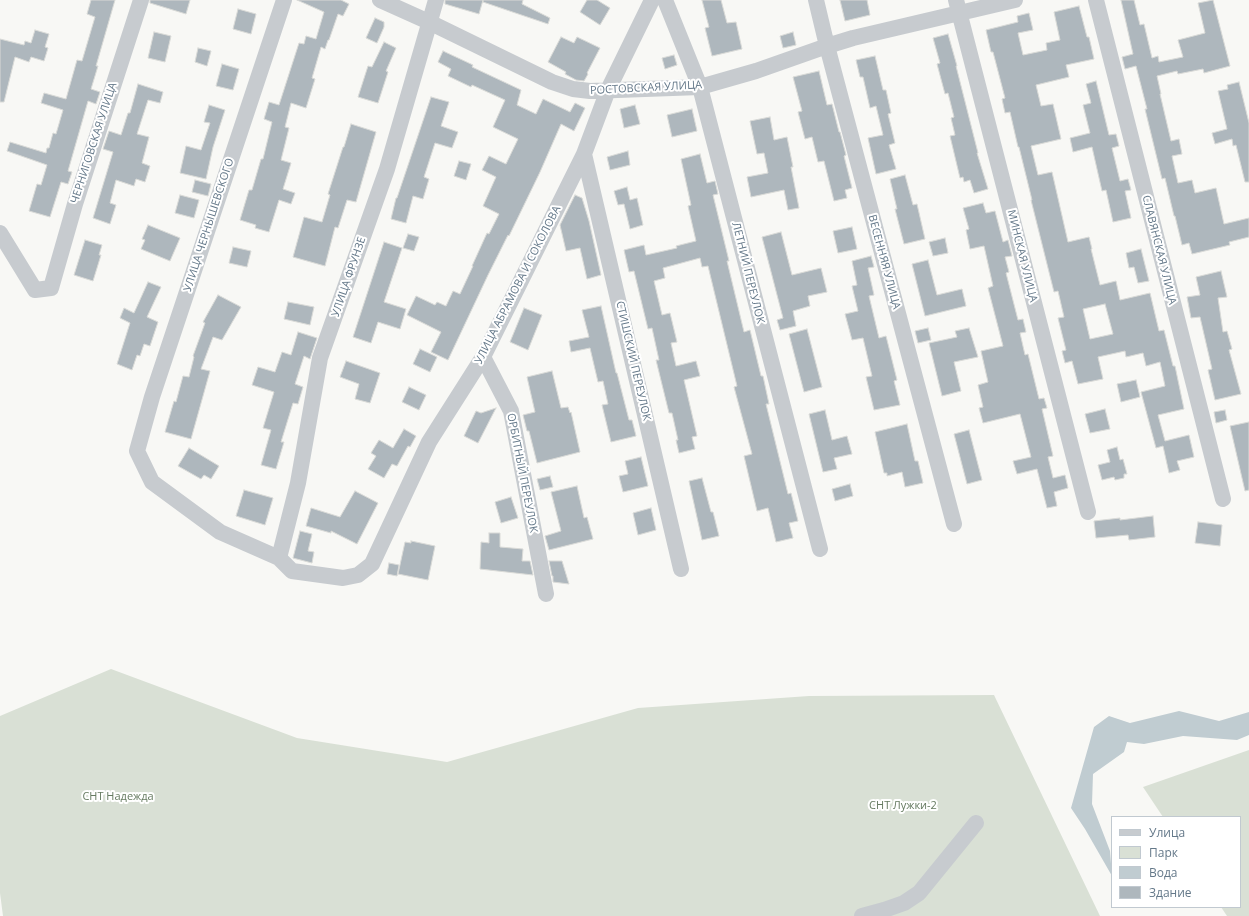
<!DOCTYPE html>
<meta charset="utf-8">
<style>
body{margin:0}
#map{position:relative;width:1249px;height:916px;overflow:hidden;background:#f8f8f5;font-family:"Open Sans",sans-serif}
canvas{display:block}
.legend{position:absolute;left:1111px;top:816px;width:130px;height:92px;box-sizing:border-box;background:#fff;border:1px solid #c1c9d0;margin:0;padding:5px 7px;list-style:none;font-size:12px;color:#647889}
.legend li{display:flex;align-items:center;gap:8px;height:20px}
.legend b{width:20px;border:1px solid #c1c9d0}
</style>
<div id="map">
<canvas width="1249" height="916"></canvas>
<ul class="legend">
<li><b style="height:5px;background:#c7cbcf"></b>Улица</li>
<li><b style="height:11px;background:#d9e0d5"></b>Парк</li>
<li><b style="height:11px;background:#c0ccd1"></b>Вода</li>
<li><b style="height:11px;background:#aeb7bd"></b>Здание</li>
</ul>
</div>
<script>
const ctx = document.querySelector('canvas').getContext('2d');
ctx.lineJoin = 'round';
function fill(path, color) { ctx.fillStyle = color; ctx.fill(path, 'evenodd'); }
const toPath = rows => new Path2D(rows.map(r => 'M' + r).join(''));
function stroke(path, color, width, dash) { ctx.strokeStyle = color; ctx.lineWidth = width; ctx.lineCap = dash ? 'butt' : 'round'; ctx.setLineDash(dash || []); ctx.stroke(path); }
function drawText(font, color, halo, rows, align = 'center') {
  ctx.font = font + ' "Open Sans",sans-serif'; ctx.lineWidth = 4; ctx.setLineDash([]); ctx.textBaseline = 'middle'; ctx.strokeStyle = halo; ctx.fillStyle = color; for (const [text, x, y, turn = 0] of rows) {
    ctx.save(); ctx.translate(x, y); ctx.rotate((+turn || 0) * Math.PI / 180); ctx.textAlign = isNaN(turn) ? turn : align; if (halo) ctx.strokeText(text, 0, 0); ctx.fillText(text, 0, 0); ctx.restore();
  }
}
const green = toPath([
 [111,669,297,738,447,762,638,708,809,696,994,695,1100,916,3,916,0,893,0,716],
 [1249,750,1249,916,1227,916,1221,907,1240,907,1240,817,1163,817,1143,787]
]);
const water = toPath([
 [1179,711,1219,721,1249,712,1249,735,1237,740,1183,736,1144,744,1127,742,1124,752,1093,774,1092,804,1110,851,1112,876,1085,829,1071,808,1094,727,1109,716,1130,723]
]);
const building = toPath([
 [91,0,115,0,96,66,98,66,91,89,100,92,96,104,88,101,68,171,72,172,68,184,61,182,50,217,29,211,37,184,41,185,47,165,7,151,10,142,46,153,47,148,49,148,53,133,56,134,63,110,41,103,44,93,66,99,77,60,82,61,95,17,87,14,91,0],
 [150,0,190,0,186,14,150,3,150,0],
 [297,0,341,0,349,4,343,16,338,14,329,40,328,40,325,49,321,47,312,78,315,79,306,108,291,103,285,127,289,128,281,160,291,163,283,189,295,193,291,204,279,200,269,232,255,228,256,225,240,220,249,190,252,190,261,159,263,159,272,122,264,119,269,102,279,105,299,43,304,44,306,36,316,39,324,12,297,0],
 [445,0,483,0,479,14,445,4,445,0],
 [483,0,523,0,522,4,550,18,548,24,483,2,483,0],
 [587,0,597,0,610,8,600,25,580,12,587,0],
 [702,0,721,0,727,23,736,22,742,49,712,56,705,28,709,27,702,0],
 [840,0,867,0,870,15,845,21,840,0],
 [1121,0,1134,0,1140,25,1144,24,1152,58,1158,56,1159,62,1183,57,1178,40,1205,33,1198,3,1213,0,1230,66,1204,73,1203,69,1178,74,1177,71,1157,76,1161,94,1160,94,1171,141,1179,139,1182,154,1172,156,1178,183,1192,180,1195,193,1216,188,1224,224,1249,218,1249,237,1229,242,1230,245,1192,254,1189,243,1182,245,1175,216,1174,216,1165,178,1162,179,1145,109,1147,109,1136,66,1125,69,1122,57,1133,54,1121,0],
 [1079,6,1087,37,1089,37,1094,59,1066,65,1069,77,1036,85,1041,106,1053,104,1061,139,1031,146,1038,175,1052,172,1068,242,1089,237,1092,249,1091,249,1100,285,1116,281,1120,300,1150,293,1159,331,1164,330,1173,366,1175,366,1184,409,1158,415,1165,441,1189,435,1194,457,1177,461,1180,470,1169,473,1163,446,1156,448,1141,392,1165,386,1160,362,1146,366,1143,353,1126,357,1125,351,1098,357,1103,379,1078,384,1072,361,1065,363,1062,351,1066,350,1058,318,1064,317,1058,291,1054,292,1031,200,1032,200,1019,147,1018,147,1010,112,1005,113,1002,99,1005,98,993,52,991,52,986,30,1018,22,1017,16,1029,13,1033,30,1018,33,1023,55,1047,50,1046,43,1060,40,1054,12,1079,6],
 [1105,304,1113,334,1090,339,1083,309,1105,304],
 [238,9,256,14,251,34,233,29,238,9],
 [375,18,384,22,384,27,377,43,366,38,375,18],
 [35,30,49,34,45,47,48,48,44,61,31,57,29,62,15,57,4,102,0,102,0,39,24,45,25,41,31,43,35,30],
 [154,32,171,36,165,62,148,58,154,32],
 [793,32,796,45,783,48,780,36,793,32],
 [948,34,957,66,956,66,978,153,977,153,988,189,974,193,970,180,964,182,963,177,960,178,950,136,955,135,951,118,954,117,948,93,945,94,937,64,940,63,933,38,948,34],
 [561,37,574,43,577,37,600,48,587,73,588,74,584,81,576,80,565,74,566,72,548,62,561,37],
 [384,42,396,48,386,71,388,72,378,103,358,97,368,66,372,67,384,42],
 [198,48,211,51,207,66,195,62,198,48],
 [443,51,473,65,472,67,521,90,517,105,536,114,543,99,570,112,575,103,585,108,574,131,561,124,540,172,509,236,508,235,488,275,448,360,431,352,441,332,407,315,416,296,435,305,437,302,446,306,453,291,460,294,473,266,472,266,487,233,489,234,499,214,483,206,496,177,482,170,489,156,506,164,518,139,493,127,505,100,472,85,471,87,448,76,451,69,438,62,443,51],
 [674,55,677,65,665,69,662,58,674,55],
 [875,56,883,90,886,90,891,113,888,114,895,143,889,145,896,169,876,174,868,138,883,135,876,106,870,108,863,77,860,77,856,60,875,56],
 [222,64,239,69,233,90,216,86,222,64],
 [819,71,827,105,832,104,839,132,840,132,846,155,844,156,852,188,845,190,847,198,834,201,824,161,818,162,812,137,805,139,798,112,802,111,793,77,819,71],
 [1096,81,1109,135,1116,134,1119,146,1112,148,1120,181,1128,179,1131,190,1125,191,1131,218,1113,222,1106,190,1102,191,1092,147,1073,152,1070,138,1090,133,1083,105,1091,103,1086,84,1096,81],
 [1239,82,1249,123,1249,182,1245,182,1236,145,1233,146,1232,139,1215,144,1212,133,1227,129,1218,91,1228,89,1227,85,1239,82],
 [138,84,163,92,160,103,148,100,137,134,149,137,142,163,150,166,145,182,136,179,134,186,116,180,110,203,116,205,110,224,93,218,113,152,103,149,109,131,121,135,128,113,130,113,138,84],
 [431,97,449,102,441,126,458,132,452,148,435,143,424,177,429,179,423,199,413,196,406,223,391,219,396,198,397,198,431,97],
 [209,105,225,110,213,147,206,179,180,173,186,146,201,150,210,123,204,122,209,105],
 [635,105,640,124,624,128,620,109,635,105],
 [692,109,697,131,672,137,667,115,692,109],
 [770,117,774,140,787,137,793,167,791,167,799,208,788,210,784,190,751,197,747,177,768,173,764,153,757,154,750,121,770,117],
 [351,124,376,132,356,202,347,200,338,228,335,227,325,266,293,257,304,217,322,222,330,195,328,194,343,147,344,147,351,124],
 [628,151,630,165,610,170,607,157,628,151],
 [700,154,707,183,715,181,718,194,713,195,729,261,727,261,744,332,750,330,761,376,763,376,769,404,766,404,776,445,788,494,791,493,798,521,789,523,793,538,776,542,768,508,757,511,744,456,752,454,734,387,737,386,708,266,702,267,700,258,663,268,665,278,654,281,662,315,670,313,677,342,671,343,676,366,696,361,700,376,684,380,697,436,692,437,695,449,679,453,676,440,678,440,672,413,669,413,656,360,659,360,652,328,648,329,634,271,629,272,624,250,644,245,646,255,677,248,676,246,696,241,688,206,691,205,681,159,700,154],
 [459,161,471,164,466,180,454,176,459,161],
 [905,175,913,205,917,204,925,239,904,244,895,209,897,209,890,179,905,175],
 [195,180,211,184,208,196,192,192,195,180],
 [627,187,630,200,637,198,643,225,630,229,624,204,618,205,614,191,627,187],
 [180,195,199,200,194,218,175,213,180,195],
 [575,195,582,198,589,221,601,275,587,279,580,248,566,251,560,225,575,195],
 [983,203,986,213,995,211,1003,242,1008,240,1012,256,1005,257,1009,272,1006,273,1018,320,1023,319,1026,332,1020,333,1025,355,1028,354,1039,399,1044,398,1047,408,1042,409,1053,456,1048,457,1053,478,1065,475,1068,488,1054,492,1057,506,1047,508,1037,469,1017,474,1013,461,1031,457,1020,414,983,423,979,408,983,407,978,385,988,382,981,351,1003,346,988,288,993,286,984,246,970,249,966,230,969,229,963,208,983,203],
 [148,225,180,238,170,261,141,249,145,240,142,239,148,225],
 [852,227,857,249,838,253,833,231,852,227],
 [781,232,792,275,821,268,827,292,808,296,810,306,793,311,796,326,780,330,777,320,783,318,762,237,781,232],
 [408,234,419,237,414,251,403,248,408,234],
 [945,238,948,253,933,256,929,242,945,238],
 [85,240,102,245,99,255,101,255,93,281,74,275,85,240],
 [384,242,402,248,384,302,406,309,400,329,378,322,371,343,353,337,384,242],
 [233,247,251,251,247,267,229,263,233,247],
 [1141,249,1149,281,1138,283,1134,267,1129,268,1126,253,1141,249],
 [871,256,874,267,868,268,874,295,869,296,879,338,886,336,897,380,894,381,900,405,874,410,866,377,872,376,863,338,852,340,845,314,858,311,852,286,857,285,852,261,871,256],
 [928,260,937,295,962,289,966,306,925,316,912,264,928,260],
 [1221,271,1227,297,1218,298,1223,332,1227,331,1232,349,1229,350,1241,394,1215,400,1208,370,1212,369,1200,317,1191,318,1187,297,1200,295,1196,277,1221,271],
 [148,282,161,287,147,317,158,322,150,346,144,344,140,356,137,355,132,370,117,364,130,323,120,318,124,308,134,313,148,282],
 [218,295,241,307,222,340,213,337,201,369,210,371,191,439,165,432,174,401,176,402,183,376,189,377,194,357,193,356,205,323,203,322,218,295],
 [288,302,314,307,310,325,284,319,288,302],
 [601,306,616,373,617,373,629,420,632,420,636,436,611,442,602,405,608,404,603,381,598,382,590,348,571,352,569,341,589,337,582,310,601,306],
 [524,308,542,315,528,350,510,342,524,308],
 [928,328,931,340,918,343,915,331,928,328],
 [969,328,978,357,954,362,961,391,942,396,929,343,957,337,955,331,969,328],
 [807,329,822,387,804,392,789,334,807,329],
 [298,332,317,338,310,359,304,356,295,384,303,387,298,404,293,403,281,442,284,442,276,469,261,465,271,430,263,428,274,392,252,385,258,367,275,372,282,352,291,355,298,332],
 [420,349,437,357,430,372,413,364,420,349],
 [346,361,380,373,370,403,355,399,359,384,340,377,346,361],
 [552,371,561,408,568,407,570,413,571,412,580,452,537,463,529,431,527,431,523,415,535,412,527,377,552,371],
 [1136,380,1140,397,1121,402,1117,384,1136,380],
 [409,387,426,395,419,410,402,402,409,387],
 [496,408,478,443,464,436,476,411,481,413,496,408],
 [1105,409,1110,429,1090,433,1085,414,1105,409],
 [825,410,832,440,847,436,852,454,834,458,837,469,823,472,809,414,825,410],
 [1225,410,1227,420,1216,423,1214,412,1225,410],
 [1249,422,1249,490,1245,491,1230,426,1249,422],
 [907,424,915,461,918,461,923,483,905,487,902,472,887,476,887,473,884,473,875,432,907,424],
 [404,429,416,436,410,447,408,446,397,466,392,464,384,478,368,469,376,456,371,453,379,440,393,448,404,429],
 [969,430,982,480,967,484,954,434,969,430],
 [1117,447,1120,460,1123,459,1127,474,1124,474,1124,478,1115,480,1114,477,1102,480,1098,465,1110,462,1107,450,1117,447],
 [189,448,219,466,211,479,204,475,201,479,178,466,189,448],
 [641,457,648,486,623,492,619,476,628,474,625,461,641,457],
 [550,476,553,487,540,490,537,479,550,476],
 [702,478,711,512,713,512,719,536,702,540,689,481,702,478],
 [850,484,853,496,835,501,832,489,850,484],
 [577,486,584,518,587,517,593,539,549,550,545,536,561,531,551,492,577,486],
 [244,490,273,498,265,525,236,516,244,490],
 [355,491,378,503,357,544,331,531,331,533,306,526,311,508,340,517,355,491],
 [511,497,518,518,501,523,495,502,511,497],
 [651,508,656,530,638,535,633,513,651,508],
 [1153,516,1155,537,1129,540,1128,535,1096,538,1094,521,1120,518,1120,520,1153,516],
 [1198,522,1222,525,1220,546,1195,543,1198,522],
 [300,531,312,534,308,551,314,552,312,563,293,558,300,531],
 [489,533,500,533,500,547,523,549,522,561,530,561,533,575,480,569,481,542,489,543,489,533],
 [411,541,435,546,428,580,398,574,405,542,411,543,411,541],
 [549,561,562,561,569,584,553,582,553,576,552,576,549,561],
 [389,563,399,565,397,576,387,574,389,563]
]);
const minor = toPath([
 [284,0,152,397,137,451,152,482,220,532,279,558,292,571,343,578,358,575,372,564,429,442,483,357,584,154,608,90,652,0],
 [380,0,429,22,552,82,573,89,590,91,700,87,756,71,827,46,853,38,1015,0],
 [665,0,700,87,820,549],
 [816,0,827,46,954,524],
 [956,0,1088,512],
 [1096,0,1223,499],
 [584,154,681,569],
 [0,233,35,290,51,288,75,204,141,0],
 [483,357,511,411,546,594],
 [279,558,298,483,320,358,387,169,436,0],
 [862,916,884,910,904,903,919,893,976,823]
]);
const streetNames = [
 ["РОСТОВСКАЯ УЛИЦА",646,88,-3],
 ["ЧЕРНИГОВСКАЯ УЛИЦА",94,143,-72],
 ["УЛИЦА ЧЕРНЫШЕВСКОГО",209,225,-72],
 ["СЛАВЯНСКАЯ УЛИЦА",1159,250,76],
 ["МИНСКАЯ УЛИЦА",1022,256,76],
 ["ВЕСЕННЯЯ УЛИЦА",884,262,75],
 ["ЛЕТНИЙ ПЕРЕУЛОК",748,273,76],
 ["УЛИЦА ФРУНЗЕ",349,277,-71],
 ["УЛИЦА АБРАМОВА И СОКОЛОВА",518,285,-63],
 ["СТИШСКИЙ ПЕРЕУЛОК",633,361,77],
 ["ОРБИТНЫЙ ПЕРЕУЛОК",522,473,79]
];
const parkNames = [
 ["СНТ Надежда",118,797],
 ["СНТ Лужки-2",903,806]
];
fill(green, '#d9e0d5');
fill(water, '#c0ccd1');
fill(building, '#aeb7bd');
stroke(building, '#d9dad7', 1);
stroke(minor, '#c7cbcf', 16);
drawText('11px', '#647889', '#fff', streetNames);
drawText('11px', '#657a60', '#fff', parkNames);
</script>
